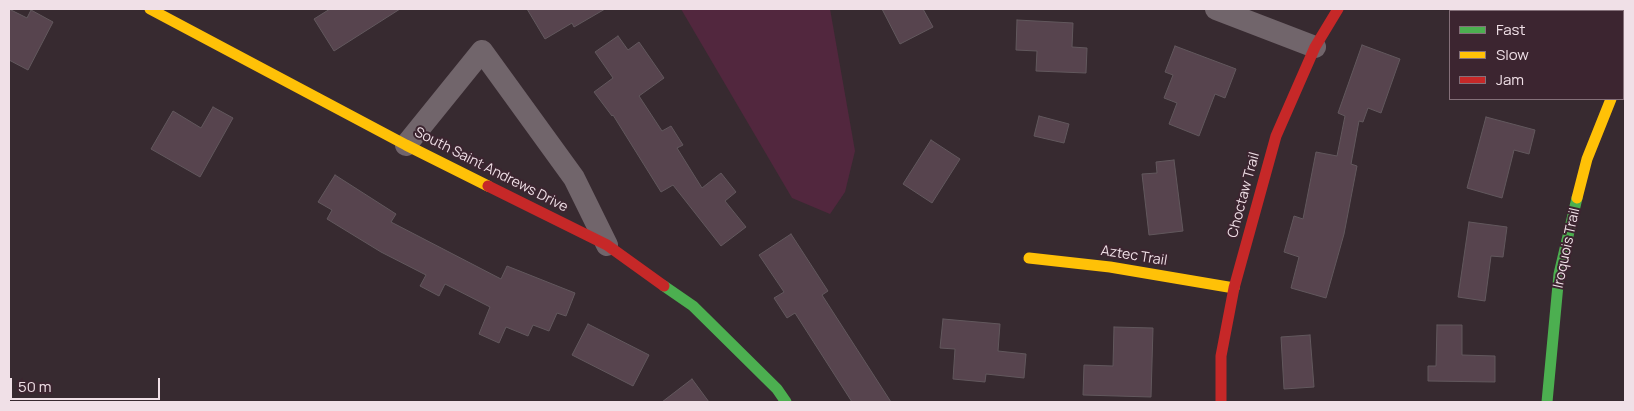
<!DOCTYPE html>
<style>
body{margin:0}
#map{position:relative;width:1634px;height:411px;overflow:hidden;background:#372a30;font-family:Manrope,sans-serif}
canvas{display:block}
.frame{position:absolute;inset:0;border:10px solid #f0e0e7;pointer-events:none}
.legend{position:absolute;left:1449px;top:10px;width:175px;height:90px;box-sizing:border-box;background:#3c2530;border:1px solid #847079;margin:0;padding:6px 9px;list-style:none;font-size:15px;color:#f0e0e7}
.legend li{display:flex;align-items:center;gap:10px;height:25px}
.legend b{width:25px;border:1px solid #847079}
.scale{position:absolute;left:10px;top:378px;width:150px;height:22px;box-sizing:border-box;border:2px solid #f0e0e7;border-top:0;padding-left:6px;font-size:15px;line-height:18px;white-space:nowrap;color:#f0e0e7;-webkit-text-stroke:4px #3c2530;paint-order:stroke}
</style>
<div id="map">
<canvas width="1634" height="411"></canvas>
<div class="frame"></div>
<ul class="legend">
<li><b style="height:6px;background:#4caf50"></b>Fast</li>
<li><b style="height:6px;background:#ffc107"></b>Slow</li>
<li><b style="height:6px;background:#c62828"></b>Jam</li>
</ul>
<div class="scale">50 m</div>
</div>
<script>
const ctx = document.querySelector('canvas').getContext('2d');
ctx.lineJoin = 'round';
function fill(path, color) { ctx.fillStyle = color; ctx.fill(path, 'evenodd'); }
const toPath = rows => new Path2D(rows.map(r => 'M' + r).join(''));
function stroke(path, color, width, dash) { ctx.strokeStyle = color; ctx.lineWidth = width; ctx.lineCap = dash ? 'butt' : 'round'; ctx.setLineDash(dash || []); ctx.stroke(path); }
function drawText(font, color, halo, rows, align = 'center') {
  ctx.font = font + ' Manrope,sans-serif'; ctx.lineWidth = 4; ctx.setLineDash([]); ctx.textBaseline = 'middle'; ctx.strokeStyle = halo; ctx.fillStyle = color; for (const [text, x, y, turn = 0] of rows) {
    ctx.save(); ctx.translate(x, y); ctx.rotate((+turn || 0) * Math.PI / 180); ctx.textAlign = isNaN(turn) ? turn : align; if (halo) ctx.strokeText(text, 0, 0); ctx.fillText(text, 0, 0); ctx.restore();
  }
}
const green = toPath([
 [681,9,830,9,855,151,845,192,830,214,792,198]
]);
const building = toPath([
 [9,9,27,18,31,10,53,22,28,70,9,60,9,9],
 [330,9,400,9,334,51,314,19,330,9],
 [527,9,605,9,574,27,572,23,545,39,527,9],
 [882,9,923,9,933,27,900,44,882,9],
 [1017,20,1073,23,1072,47,1087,48,1086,73,1036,71,1037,51,1016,50,1017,20],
 [618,36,628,50,639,42,664,78,639,96,662,131,671,126,683,145,677,148,702,188,721,173,736,192,725,201,746,227,721,246,673,185,661,192,613,115,612,116,594,92,613,78,595,52,618,36],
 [1362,45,1400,59,1381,113,1368,108,1363,122,1359,121,1351,164,1357,166,1344,234,1326,298,1291,288,1299,257,1284,252,1294,216,1303,219,1316,152,1337,156,1345,116,1338,113,1362,45],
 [1175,46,1236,69,1225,98,1215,94,1199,136,1169,124,1177,103,1164,98,1173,75,1165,72,1175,46],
 [213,107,233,118,200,177,151,149,173,111,201,128,213,107],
 [1039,116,1069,124,1064,143,1034,136,1039,116],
 [1486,117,1535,130,1529,154,1514,150,1502,198,1467,188,1486,117],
 [931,140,960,159,932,203,903,184,931,140],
 [1174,160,1183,231,1149,235,1142,174,1157,173,1156,162,1174,160],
 [335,175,396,214,391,222,501,279,507,266,575,293,566,316,557,313,549,331,533,325,528,336,506,327,499,343,479,334,490,307,445,284,439,296,420,286,426,275,381,252,327,219,332,210,318,202,335,175],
 [1469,222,1507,227,1503,257,1491,256,1485,301,1458,297,1469,222],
 [791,234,828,291,822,295,891,402,852,402,795,313,787,318,774,298,784,292,759,255,791,234],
 [943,319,1000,324,998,351,1026,354,1024,378,986,374,985,382,953,379,955,349,940,348,943,319],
 [588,324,649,355,633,386,572,355,588,324],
 [1437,325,1462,325,1462,355,1495,356,1495,382,1428,381,1428,366,1436,366,1437,325],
 [1114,327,1153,328,1151,397,1083,395,1084,365,1113,366,1114,327],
 [1310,335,1314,387,1284,389,1281,337,1310,335],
 [692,379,709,402,662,402,692,379]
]);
const street = toPath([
 [1216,9,1315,47],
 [1623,81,1625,77],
 [406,145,482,51,574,178,607,245]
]);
const fast = toPath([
 [664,286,693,306,777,389,786,402],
 [1547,402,1559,274,1577,198]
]);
const slow = toPath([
 [150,9,406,145,488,186],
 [1577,198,1587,159,1611,99],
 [1029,258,1110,267,1234,288]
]);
const jam = toPath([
 [488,186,607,245,664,286],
 [1221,402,1221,356,1234,288,1276,136,1315,47,1338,9]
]);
const streetNames = [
 ["South Saint Andrews Drive",491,170,27],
 ["Choctaw Trail",1244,195,-75],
 ["Iroquois Trail",1567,248,-78],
 ["Aztec Trail",1134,256,9]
];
fill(green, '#52273e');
fill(building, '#57444e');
stroke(building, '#62585d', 1);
stroke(street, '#71656b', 22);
stroke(fast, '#4caf50', 11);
stroke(slow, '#ffc107', 11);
stroke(jam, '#c62828', 11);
drawText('14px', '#f0e0e7', '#3c2530', streetNames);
</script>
